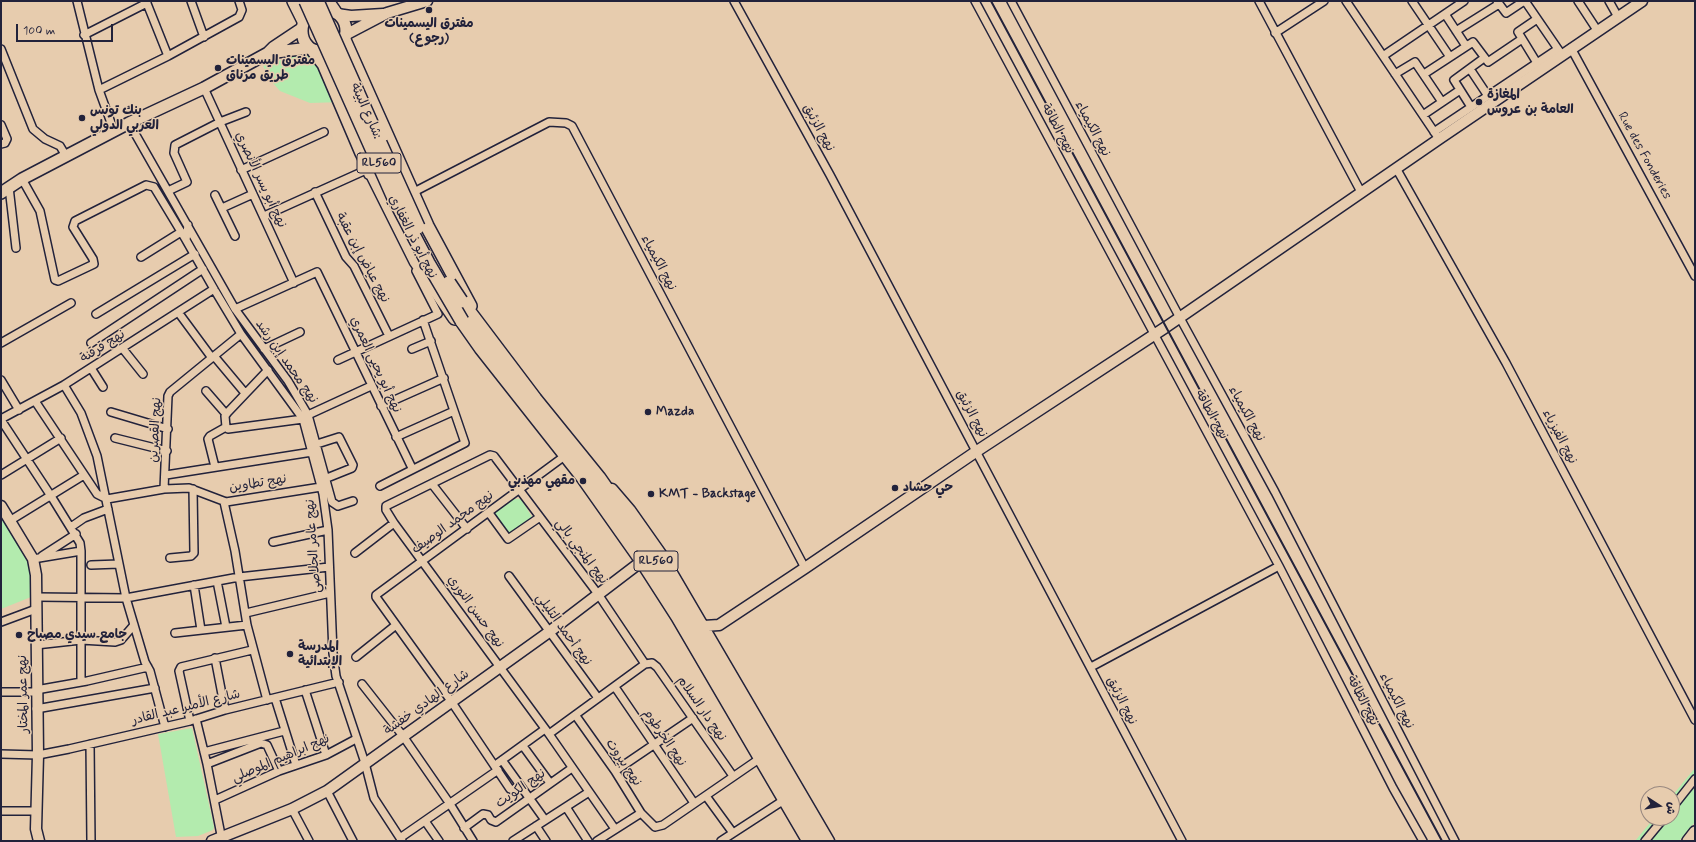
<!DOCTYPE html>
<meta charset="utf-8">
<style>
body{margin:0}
#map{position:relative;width:1696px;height:842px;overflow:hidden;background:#e7ccae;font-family:Mynerve,"Playpen Sans Arabic",sans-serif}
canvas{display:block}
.frame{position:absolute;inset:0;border:2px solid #22223b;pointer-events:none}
.north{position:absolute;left:1640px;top:786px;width:40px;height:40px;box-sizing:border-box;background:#e7ccae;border:1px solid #988880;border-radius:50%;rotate:102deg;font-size:11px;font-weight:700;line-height:16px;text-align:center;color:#22223b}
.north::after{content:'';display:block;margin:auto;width:14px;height:18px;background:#22223b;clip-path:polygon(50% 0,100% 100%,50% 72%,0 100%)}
.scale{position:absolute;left:16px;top:24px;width:97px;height:18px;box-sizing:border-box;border:2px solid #22223b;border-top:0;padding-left:5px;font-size:12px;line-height:14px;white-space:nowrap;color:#22223b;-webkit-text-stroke:3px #e7ccae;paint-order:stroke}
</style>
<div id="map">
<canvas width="1696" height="842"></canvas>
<div class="frame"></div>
<div class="north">ش</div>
<div class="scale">100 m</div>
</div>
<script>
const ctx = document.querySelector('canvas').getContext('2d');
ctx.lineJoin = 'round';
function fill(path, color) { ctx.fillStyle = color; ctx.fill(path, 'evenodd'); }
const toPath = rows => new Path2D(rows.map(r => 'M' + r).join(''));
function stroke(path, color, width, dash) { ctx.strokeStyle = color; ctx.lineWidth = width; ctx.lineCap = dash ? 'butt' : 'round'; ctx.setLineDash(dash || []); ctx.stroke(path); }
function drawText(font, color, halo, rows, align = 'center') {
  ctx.font = font + ' Mynerve,"Playpen Sans Arabic",sans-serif'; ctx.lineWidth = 3; ctx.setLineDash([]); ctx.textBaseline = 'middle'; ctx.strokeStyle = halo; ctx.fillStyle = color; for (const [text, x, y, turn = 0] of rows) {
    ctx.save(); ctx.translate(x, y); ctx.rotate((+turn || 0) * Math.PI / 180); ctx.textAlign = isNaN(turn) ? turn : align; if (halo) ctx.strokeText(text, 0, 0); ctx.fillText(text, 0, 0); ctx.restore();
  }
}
const green = toPath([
 [305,52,316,55,343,102,310,103,280,91,272,82,263,66],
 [514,499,521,499,532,517,510,534,506,533,493,513],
 [1,512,30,562,32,578,31,597,1,609],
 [192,728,214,827,213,830,198,836,176,837,158,734],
 [1695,768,1695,822,1679,841,1635,841,1654,818,1672,818,1672,796]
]);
const street = toPath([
 [77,1,99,90,114,131],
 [146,1,168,56],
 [191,1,204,37],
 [734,1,830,175,1182,841],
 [975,1,1279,566,1393,788,1423,841],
 [1011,1,1180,318,1275,492,1455,841],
 [1259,1,1361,192],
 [1346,1,1439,139],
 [1412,1,1450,57],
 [1497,1,1506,13,1524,1],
 [1525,1,1560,52],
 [1578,1,1597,30],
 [1609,1,1618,17],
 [1445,14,1466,46],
 [1537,19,1518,32,1537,63],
 [1456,31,1499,4],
 [1275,33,1324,1],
 [84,35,147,3],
 [1571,48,1695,276],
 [1,49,33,129,45,139,60,146,66,156],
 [1383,56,1464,1],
 [1470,69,1488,96],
 [1395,74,1415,62,1442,102],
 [1424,74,1473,42,1488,62,1522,39],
 [204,88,294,283],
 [99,90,168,56,239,17,242,10,239,1],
 [1471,107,1454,80,1484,58],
 [1423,115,1460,90],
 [129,123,235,309,288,381,308,415,332,502,338,506,353,501],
 [1,125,7,139,5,143,1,144],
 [1434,132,1558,49],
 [1396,168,1506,363,1695,720],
 [241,170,324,132],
 [22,179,40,211,55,280,58,281,94,264,93,259,73,227,75,221,146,185,154,187,186,240],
 [9,187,16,248],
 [168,191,187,182,174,153,175,145,220,122,246,112],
 [315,192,346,257,354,266,389,336],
 [412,193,549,122,566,123,572,126,805,568],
 [215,195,235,236],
 [222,208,253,194],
 [264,216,366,170,368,175],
 [188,225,186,240,214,289,241,334,303,419,323,494,328,530,333,653,336,676,365,763,374,798,402,841],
 [141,257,181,232],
 [235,309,317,272,412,468],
 [178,312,212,358],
 [96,314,195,254],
 [1,343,71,303],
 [91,343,203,269],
 [123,349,143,374],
 [264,349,300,332],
 [412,349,431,341],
 [214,356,245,393],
 [338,360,438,314,416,271],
 [91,368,103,387],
 [268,370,228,412,225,416,226,427,228,429,303,419],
 [1,380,19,410],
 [64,385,81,413,97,456,126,598,145,662,150,671,165,727],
 [206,391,226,414],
 [35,401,97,494,107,499,164,489,189,488,226,502,321,487],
 [381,406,444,378],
 [111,412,168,429],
 [308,415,371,386],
 [1,419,64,385,214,289],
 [1,420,51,496,80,543,81,551,81,682],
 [396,437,454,411],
 [115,438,167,451],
 [317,444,339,437,353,465,352,468,327,478],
 [215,467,208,439,210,436,226,427],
 [1,475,61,438],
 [166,475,312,452],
 [432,484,467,529],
 [380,486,465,443,423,320],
 [164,489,168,396,170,392,241,334],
 [224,502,235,551,247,625,267,700],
 [489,513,508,539,540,517],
 [11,520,84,475],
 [71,527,84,518,108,509],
 [273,542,328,530],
 [355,553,394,523],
 [42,556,76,534],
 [170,558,191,556,194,553,193,489],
 [33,559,81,551],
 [91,565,119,564],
 [509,576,598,698],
 [217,581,226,627],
 [194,585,201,630],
 [37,597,126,598,239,577,329,567],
 [246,613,330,593],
 [1,622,36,609],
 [175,633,247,625],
 [36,645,81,640,115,642,121,640,134,625],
 [356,657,396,625],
 [215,658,225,710],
 [1091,667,1279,566],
 [362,684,403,736,450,804,473,841],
 [615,687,694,803],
 [36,690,87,681,148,667],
 [305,690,326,755],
 [1,692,36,692],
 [275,698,296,765],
 [36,709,155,688],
 [576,716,615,771,641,813,655,827,663,825,759,759],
 [196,719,207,764,222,840],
 [190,721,179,671,181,667,252,650],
 [549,734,645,664,652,663,657,667,733,776],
 [90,744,91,841],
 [523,746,550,783],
 [204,752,284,731],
 [1,754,38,755,69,749,190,721,225,710,339,682],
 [502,760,545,820],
 [498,763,545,729],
 [207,764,261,743,267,745,279,771],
 [615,771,693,718],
 [519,785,513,790,510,789,451,701,376,597,376,595,566,455],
 [327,791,353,841],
 [706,796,733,833],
 [215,800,279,771,326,755,356,739],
 [566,807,588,841],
 [1672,808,1695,779],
 [292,809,309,841],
 [1,811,36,811],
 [425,821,439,841],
 [536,826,546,841],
 [464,828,483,814,488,815,491,820,496,822,572,768],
 [615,829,549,734,394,523,386,510,386,506,490,455,494,456,598,594,645,664],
 [400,838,498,770],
 [513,841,589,792],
 [597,841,641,813],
 [721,841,784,800],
 [1645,841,1664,818]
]);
const secondary = toPath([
 [337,14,351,16,383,14],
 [345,35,387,13,427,1],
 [612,489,630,510,661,554,829,841],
 [1,506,33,559,36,575,38,755,36,829,39,841],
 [704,626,719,625,805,568,977,451,1166,327,1439,139,1642,1],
 [212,841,292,809,327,791,549,632,642,561]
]);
const primary = toPath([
 '302 31a22 22 0 1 1 44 0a22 22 0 1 1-44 0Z',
 [268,53,309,48],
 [1,193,22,179,129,123,204,88,268,53,274,47,301,29],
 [1688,841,1695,832]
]);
const highway = toPath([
 [294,1,304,21],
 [327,1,334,11],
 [344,40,427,226,470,306],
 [314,51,324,64,362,153,416,261,455,318],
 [461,301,535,399,599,478,653,556,821,841],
 [462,321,481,348,582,476,642,561,678,617,809,841]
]);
const rail = toPath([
 [991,1,1442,841]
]);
const highwayBridge = toPath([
 [306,1,394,198,428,263,462,321],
 [317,1,372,125],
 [380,143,418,227],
 [449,283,461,301]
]);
const markers = [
 [429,10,4,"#22223b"],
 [218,68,4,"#22223b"],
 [1479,102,4,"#22223b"],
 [82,118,4,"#22223b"],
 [648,412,4,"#22223b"],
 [583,481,4,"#22223b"],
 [895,488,4,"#22223b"],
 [651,494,4,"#22223b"],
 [19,635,4,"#22223b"],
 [290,654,4,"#22223b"]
];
const shields = [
 [379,163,44],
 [656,561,44]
];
const shieldNames = [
 ["RL560",379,163],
 ["RL560",656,561]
];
const poiNames = [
 ["مفترق اليسمينات",429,24,"center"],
 ["(رجوع)",429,39,"center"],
 ["مفترق اليسمينات",226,61],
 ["طريق مرناق",226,76],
 ["المغازة",1487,95],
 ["العامة بن عروس",1487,110],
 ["بنك تونس",90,111],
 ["العربي الدولي",90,126],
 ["Mazda",656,412],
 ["مقهي مهذبي",575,481,"right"],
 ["حي حشاد",903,488],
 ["KMT - Backstage",659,494],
 ["جامع سيدي مصباح",27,635],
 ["المدرسة",298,647],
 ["الإبتدائية",298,662]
];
const streetNames = [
 ["شارع البيئة",365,110,66],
 ["نهج الزئبق",818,128,61],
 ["نهج الطاقة",1057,129,62],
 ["نهج الكيمياء",1092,129,62],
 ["Rue des Fonderies",1644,156,61],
 ["نهج أبو يسر الأنصري",260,180,65],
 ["نهج أبو ذر الغفاري",412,237,63],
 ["نهج عياض إبن عقبة",362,258,62],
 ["نهج الكيمياء",658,263,62],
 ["نهج قرقنة",103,347,-32],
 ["نهج محمد إبن رشد",286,362,55],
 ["نهج أبو يحيى العمري",375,365,65],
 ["نهج الزئبق",971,414,62],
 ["نهج الكيمياء",1246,414,61],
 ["نهج الطاقة",1211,415,61],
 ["نهج القصرين",156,430,-87],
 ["نهج الفيزياء",1559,437,62],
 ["نهج تطاوين",258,484,-9],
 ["نهج محمد الوصيف",453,523,-36],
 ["نهج عامر الجلاصي",314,546,-94],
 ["نهج المنجي بالي",581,552,53],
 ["نهج حسن النوري",475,612,54],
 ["نهج أحمد التليلي",563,630,54],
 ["نهج عمر المختار",24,694,-91],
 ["نهج الزئبق",1121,701,63],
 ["نهج الطاقة",1362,701,63],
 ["نهج الكيمياء",1396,701,63],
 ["شارع الهادي خفشة",427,703,-36],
 ["شارع الأمير عبد القادر",186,708,-14],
 ["نهج دار السلام",701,709,55],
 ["نهج الخرطوم",664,738,56],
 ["نهج ابراهيم الموصلي",281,759,-23],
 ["نهج بيروت",623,763,56],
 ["نهج الكويت",521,789,-35]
];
fill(green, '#b3ebae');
stroke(street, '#22223b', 10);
stroke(secondary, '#22223b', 13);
stroke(primary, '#22223b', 14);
stroke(highway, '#22223b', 16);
stroke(street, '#e7ccae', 7);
stroke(secondary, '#e7ccae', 10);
stroke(primary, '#e7ccae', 11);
stroke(highway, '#e7ccae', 13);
stroke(rail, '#22223b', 2);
stroke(highwayBridge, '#22223b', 16, []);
stroke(highwayBridge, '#e7ccae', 13);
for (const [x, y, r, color] of markers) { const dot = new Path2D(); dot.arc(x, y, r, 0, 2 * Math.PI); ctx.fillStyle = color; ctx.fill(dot); stroke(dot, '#e7ccae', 1.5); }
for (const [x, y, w] of shields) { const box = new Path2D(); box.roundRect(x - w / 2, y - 10, w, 20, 3); ctx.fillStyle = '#e7ccae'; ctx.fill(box); stroke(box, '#22223b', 1); }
drawText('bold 12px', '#22223b', null, shieldNames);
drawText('bold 13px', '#22223b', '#e7ccae', poiNames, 'left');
drawText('13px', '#22223b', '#e7ccae', streetNames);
</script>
